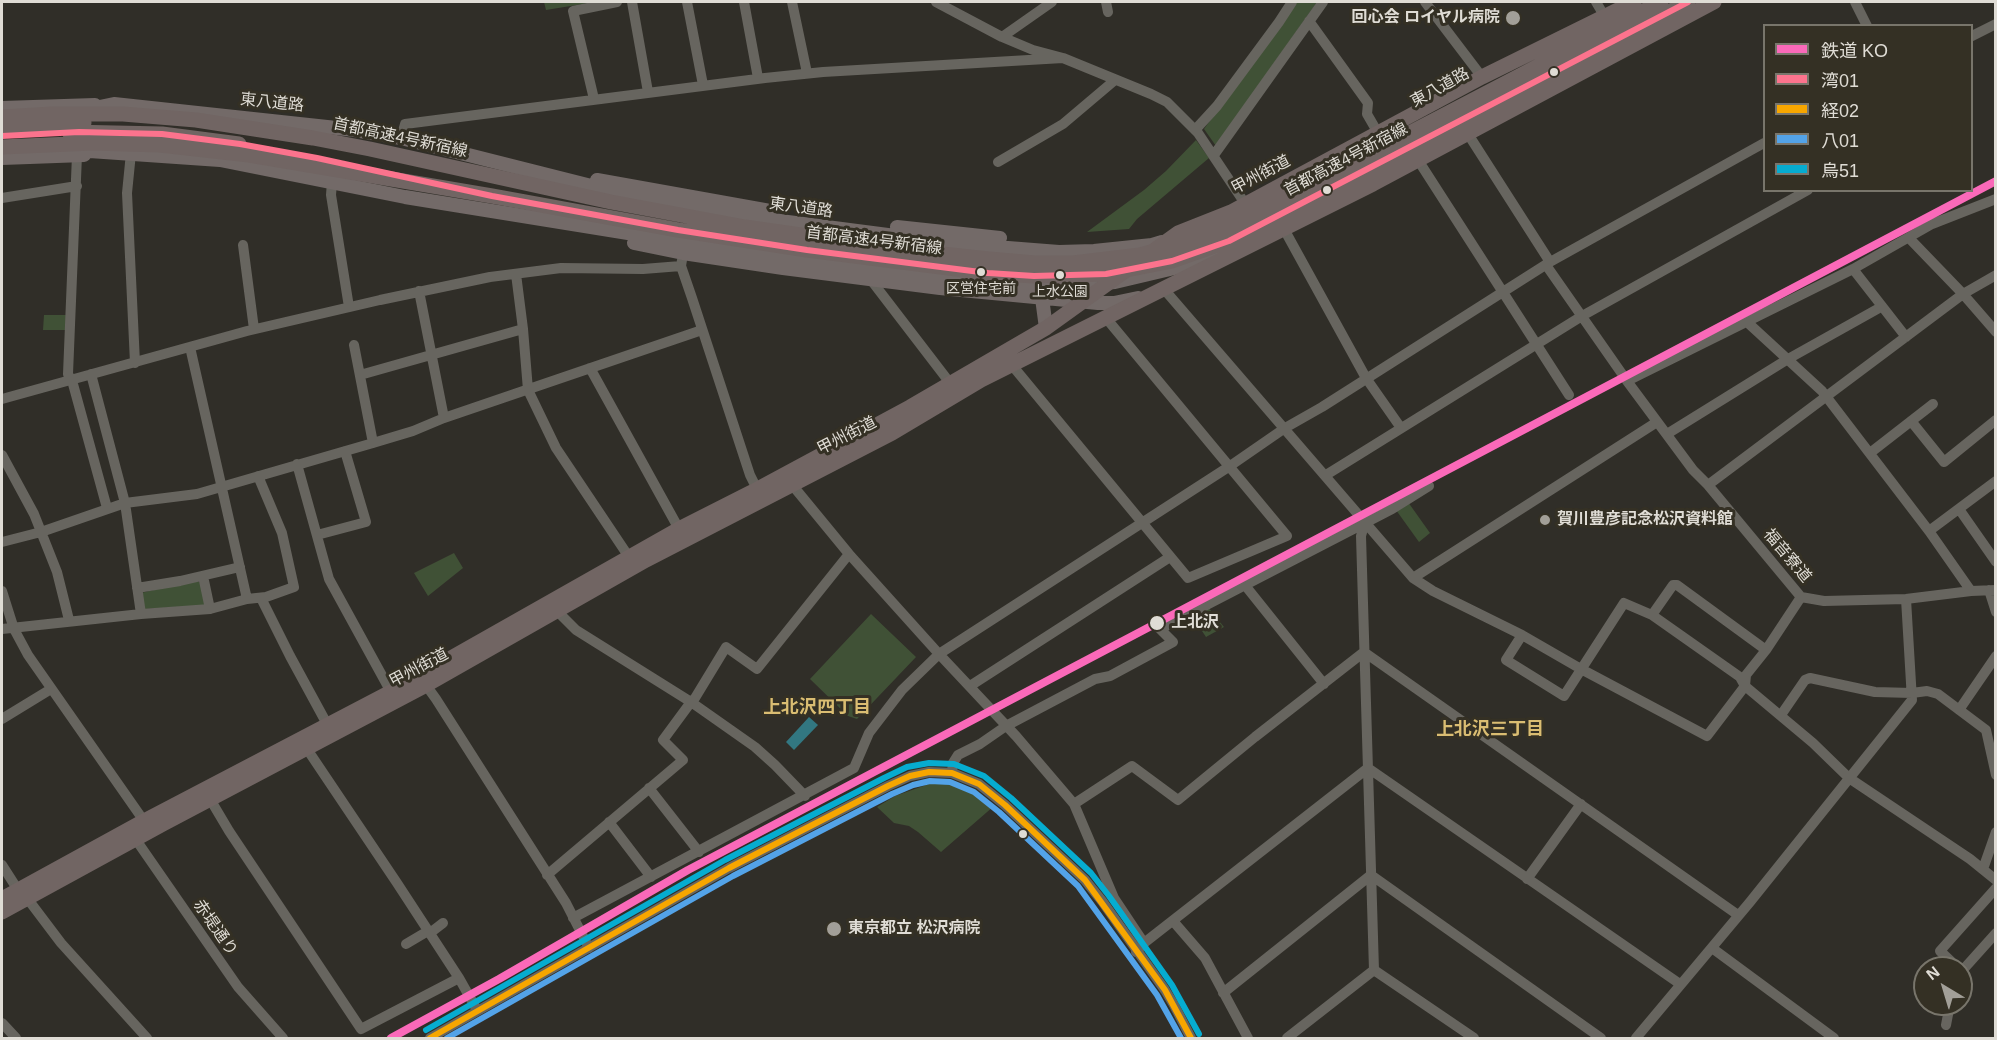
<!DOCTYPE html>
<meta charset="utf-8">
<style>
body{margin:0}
#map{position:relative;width:1997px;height:1040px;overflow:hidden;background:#302e28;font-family:Arial,"Noto Sans JP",sans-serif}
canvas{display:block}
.frame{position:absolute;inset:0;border:3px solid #dfdcd5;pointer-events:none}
.legend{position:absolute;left:1763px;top:24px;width:210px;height:168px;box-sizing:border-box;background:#343024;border:2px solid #78756b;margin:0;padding:8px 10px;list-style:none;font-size:18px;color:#dfdcd5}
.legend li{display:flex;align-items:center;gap:12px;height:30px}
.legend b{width:30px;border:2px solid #78756b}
.north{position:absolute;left:1913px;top:956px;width:60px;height:60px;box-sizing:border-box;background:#343024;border:2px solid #78756b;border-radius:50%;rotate:322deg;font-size:16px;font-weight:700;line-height:24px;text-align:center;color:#dfdcd5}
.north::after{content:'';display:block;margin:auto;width:21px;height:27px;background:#a29f98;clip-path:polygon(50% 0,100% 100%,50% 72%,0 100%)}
</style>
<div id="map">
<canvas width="1997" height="1040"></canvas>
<div class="frame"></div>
<ul class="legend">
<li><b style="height:8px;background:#fa69b9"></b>鉄道 KO</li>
<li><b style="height:8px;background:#fc738d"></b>湾01</li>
<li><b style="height:8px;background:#f7a600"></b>経02</li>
<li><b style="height:8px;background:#53a3e8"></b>八01</li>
<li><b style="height:8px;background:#06acd0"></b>烏51</li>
</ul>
<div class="north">N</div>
</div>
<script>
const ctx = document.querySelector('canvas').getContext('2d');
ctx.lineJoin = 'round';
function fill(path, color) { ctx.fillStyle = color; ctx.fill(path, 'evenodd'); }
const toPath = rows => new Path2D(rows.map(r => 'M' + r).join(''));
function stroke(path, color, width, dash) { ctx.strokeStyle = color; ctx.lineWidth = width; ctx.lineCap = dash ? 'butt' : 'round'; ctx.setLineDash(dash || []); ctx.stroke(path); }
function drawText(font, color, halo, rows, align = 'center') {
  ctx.font = font + ' Arial,"Noto Sans JP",sans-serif'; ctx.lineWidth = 6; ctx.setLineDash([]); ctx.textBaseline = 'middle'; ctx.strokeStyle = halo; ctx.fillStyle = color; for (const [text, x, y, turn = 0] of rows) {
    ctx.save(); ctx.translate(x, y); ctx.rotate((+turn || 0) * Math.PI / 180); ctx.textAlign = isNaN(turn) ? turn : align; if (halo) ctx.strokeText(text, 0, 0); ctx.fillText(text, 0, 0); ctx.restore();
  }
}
const green = toPath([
 [544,2,595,2,546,10],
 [1295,2,1317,2,1216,146,1204,129],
 [1196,140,1209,158,1137,219,1129,229,1087,232,1144,190,1166,171],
 [44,315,66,315,66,330,43,330],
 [1408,502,1430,533,1419,542,1396,510],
 [454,553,463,568,428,596,414,573],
 [196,580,202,584,207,603,203,606,144,609,141,593],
 [1208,607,1224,627,1206,637,1202,631,1207,627,1197,613],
 [871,614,916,657,857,719,848,716,810,679],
 [929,784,946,784,968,789,994,806,941,852,918,832,909,826,894,823,877,807,895,796]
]);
const water = toPath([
 [809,717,818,725,794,750,786,742]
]);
const minor = toPath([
 [632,2,648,92],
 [687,2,703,85],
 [744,2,758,78],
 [792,2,807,73],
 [936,2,1002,37,1033,50,1063,58,1151,94,1167,102,1198,133,1248,208],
 [1106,2,1108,12],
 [1425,2,1482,77],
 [1596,2,1605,17],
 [1855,2,1867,26],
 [1309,21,1368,103,1367,114,1378,133],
 [1972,36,1996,24],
 [1002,37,1052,2],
 [594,99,573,11,617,2],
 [1195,130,1217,106,1279,22,1292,2],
 [1468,134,1550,262],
 [401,138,405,124,765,78,823,72,1063,58],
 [131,153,127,193,135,363],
 [77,155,68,374,73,384,107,508],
 [1214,155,1323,2],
 [1418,160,1569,395],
 [998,162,1063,124,1115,80],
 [332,182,331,195,349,307],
 [2,198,77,186],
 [1284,229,1366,378,1401,428],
 [1909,238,1963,294,1996,332],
 [243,245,254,329],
 [682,260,681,266,692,298,750,475,757,489],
 [1546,265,1627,381,1693,470,1708,485,1801,597,1824,601,1906,599,1971,591,1996,590],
 [1853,269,1906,337],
 [516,274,523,329,528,390,556,448,629,557],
 [871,280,950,383],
 [1163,288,1413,578,1433,591,1522,635,1581,669,1707,736,1745,686,1746,675,1766,650,1801,597],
 [419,291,444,418],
 [1747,322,1822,391,1929,531,1971,591],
 [354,345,373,443],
 [190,347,247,599],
 [1011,364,1188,578,1287,536,1106,318],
 [590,368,679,529],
 [91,374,125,503,141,614],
 [360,375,523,329],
 [1627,381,1853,269,1932,224,1996,199],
 [2,399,247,331,380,300,490,277,561,268,643,269,681,266],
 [1911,421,1944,462,1996,420],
 [1667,434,1788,359,1881,307],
 [1870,453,1933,404],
 [2,455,34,514,57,572,69,620],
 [297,464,329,579,391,692],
 [1326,475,1582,316,1808,190],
 [789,481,849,554,939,654,1016,736,1074,804,1114,898,1144,943],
 [1708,485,1963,294,1996,275],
 [1959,509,1996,562],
 [1365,522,1361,536,1374,970],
 [1929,531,1996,481],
 [317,535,366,522,345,451],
 [2,542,41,532,125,503,197,494,373,443,413,431,444,418,702,330],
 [203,576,210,609],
 [1413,578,1657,422],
 [1244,584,1324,684],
 [137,588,180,581,240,567],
 [1989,590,1996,612],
 [2,591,14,629,28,655,144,821],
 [261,598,290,656,327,724],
 [557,611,576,630,691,702,755,747,775,765,805,796],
 [1652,615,1673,585,1677,585,1766,650],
 [2,629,141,614,210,609,247,599,266,597,294,587,282,533,258,476],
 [1522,635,1506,660,1564,696,1624,603,1652,615,1740,677,1745,686,1813,743,1849,778,1970,859,1996,880],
 [1364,652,1738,915],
 [423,681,436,699,566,903,589,948],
 [970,686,1170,557],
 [1959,710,1996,656],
 [1781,715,1805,680,1810,678,1875,692,1912,693,1927,691,1938,694,1986,730,1996,775],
 [2,719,51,689],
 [307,749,397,883,459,978,477,1010],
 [952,773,953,763,958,755,980,744,1006,726,1095,679,1110,676,1173,642,1160,629,1392,509,1429,486],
 [649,788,699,852],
 [210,799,229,831,361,1029,459,978],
 [1074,804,1132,766,1178,800,1255,737,1364,652],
 [609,822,651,877],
 [132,834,238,987,283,1038],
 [2,865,18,890],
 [1983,869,1996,832],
 [547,875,683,760,663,740,691,702,695,698,726,647,757,669,849,554],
 [1527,879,1581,804],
 [27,898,61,943,147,1038],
 [573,918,854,768,869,733,902,690,939,654,1230,466,1285,428,1322,407,1550,262,1764,143],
 [1173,921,1205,958,1248,1038],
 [430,933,443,923],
 [406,944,428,931],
 [1712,948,1834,1038],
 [1136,952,1144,943,1368,768,1680,984],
 [1958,968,1940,951,1996,888],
 [1374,970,1474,1038],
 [1961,972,1996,933],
 [1223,993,1371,875,1601,1038],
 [2,1023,16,1038],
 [1946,1025,1950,1004],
 [430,1038,729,868,888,786,910,776,929,772,952,773,979,784,1005,805,1085,880,1102,901,1165,990,1174,1005,1191,1038],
 [1287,1038,1374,970],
 [1636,1038,1750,902,1912,700,1906,599]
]);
const major = toPath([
 [2,108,95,105],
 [85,110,114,104,355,130,401,138,627,195,734,215,957,244,1059,252,1094,251,1152,245,1162,242],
 [75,150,220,160,405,197,690,243,813,262,955,279,1029,286,1079,285,1115,282,1187,265,1228,248],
 [2,158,84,155],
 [597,180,770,211],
 [897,227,1000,238],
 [634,243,683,253,783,268,940,288,1098,303,1114,303,1138,298],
 [1042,298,1046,328]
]);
const highway = toPath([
 [2,117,52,114,123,114,196,120,313,138,370,149,611,202,745,227,905,250,989,259,1035,263,1073,263,1140,255,1193,240,1222,229,1387,145,1661,2],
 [2,129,84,123],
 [69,132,162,134,239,144],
 [2,147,93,143,160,145,249,155,492,196,678,230,807,250,988,273,1034,276,1106,274,1172,261,1229,241,1328,191,1688,2],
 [2,899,144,821,391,692,679,529,752,492,910,407,1046,328,1178,233,1231,212,1482,77,1634,2],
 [2,912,163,824,426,685,646,560,892,433,981,380,1373,184,1714,2]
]);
const bus1 = toPath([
 [2,136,79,132,162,134,240,144,317,158,492,196,678,230,807,250,988,273,1034,276,1106,274,1172,261,1229,241,1688,2]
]);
const bus2 = toPath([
 [430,1038,729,868,888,786,910,776,929,772,952,773,979,784,1005,805,1085,880,1165,990,1191,1038]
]);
const bus3 = toPath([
 [447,1038,733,876,892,794,913,785,930,781,950,782,974,792,999,812,1078,886,1157,995,1181,1038]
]);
const bus4 = toPath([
 [426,1030,725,860,884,778,907,767,929,763,954,764,984,776,1011,798,1091,873,1109,896,1172,985,1199,1034]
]);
const rail1 = toPath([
 [391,1038,499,979,688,870,1996,181]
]);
const markers = [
 [1513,18,8,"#a29f98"],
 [1554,72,5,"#dfdcd5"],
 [1327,190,5,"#dfdcd5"],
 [981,272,5,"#dfdcd5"],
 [1060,275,5,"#dfdcd5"],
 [1545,520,6,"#a29f98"],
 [1157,623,8,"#dfdcd5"],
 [1023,834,5,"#dfdcd5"],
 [834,929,8,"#a29f98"]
];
const busNames = [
 ["区営住宅前",981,289],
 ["上水公園",1060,292]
];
const poiNames = [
 ["回心会 ロイヤル病院",1500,18,"right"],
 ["賀川豊彦記念松沢資料館",1557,520],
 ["東京都立 松沢病院",848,929]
];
const streetNames = [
 ["東八道路",1440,88,-29],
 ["東八道路",272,103,6],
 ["首都高速4号新宿線",400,138,12],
 ["首都高速4号新宿線",1346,160,-28],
 ["甲州街道",1261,175,-28],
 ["東八道路",801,208,8],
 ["首都高速4号新宿線",874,241,7],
 ["甲州街道",847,436,-27],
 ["福音寮道",1787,556,50],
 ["甲州街道",419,668,-28],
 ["赤堤通り",215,928,55]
];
const stopNames = [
 ["上北沢",1171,623]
];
const neighbourhoodNames = [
 ["上北沢四丁目",817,708],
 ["上北沢三丁目",1490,730]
];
fill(green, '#405136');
fill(water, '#327781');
stroke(minor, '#67655f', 10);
stroke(major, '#736a68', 14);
stroke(highway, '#716563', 15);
stroke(bus1, '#fc738d', 6);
stroke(bus2, '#f7a600', 6);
stroke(bus3, '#53a3e8', 6);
stroke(bus4, '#06acd0', 6);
stroke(rail1, '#fa69b9', 8);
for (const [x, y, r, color] of markers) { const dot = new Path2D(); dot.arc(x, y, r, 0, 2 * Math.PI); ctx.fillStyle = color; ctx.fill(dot); stroke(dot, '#343024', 2); }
drawText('14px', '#dfdcd5', '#343024', busNames);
drawText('bold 16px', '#dfdcd5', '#343024', poiNames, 'left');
drawText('16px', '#dfdcd5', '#343024', streetNames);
drawText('bold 16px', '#dfdcd5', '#343024', stopNames, 'left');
drawText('bold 18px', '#dabd72', '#343024', neighbourhoodNames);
</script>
